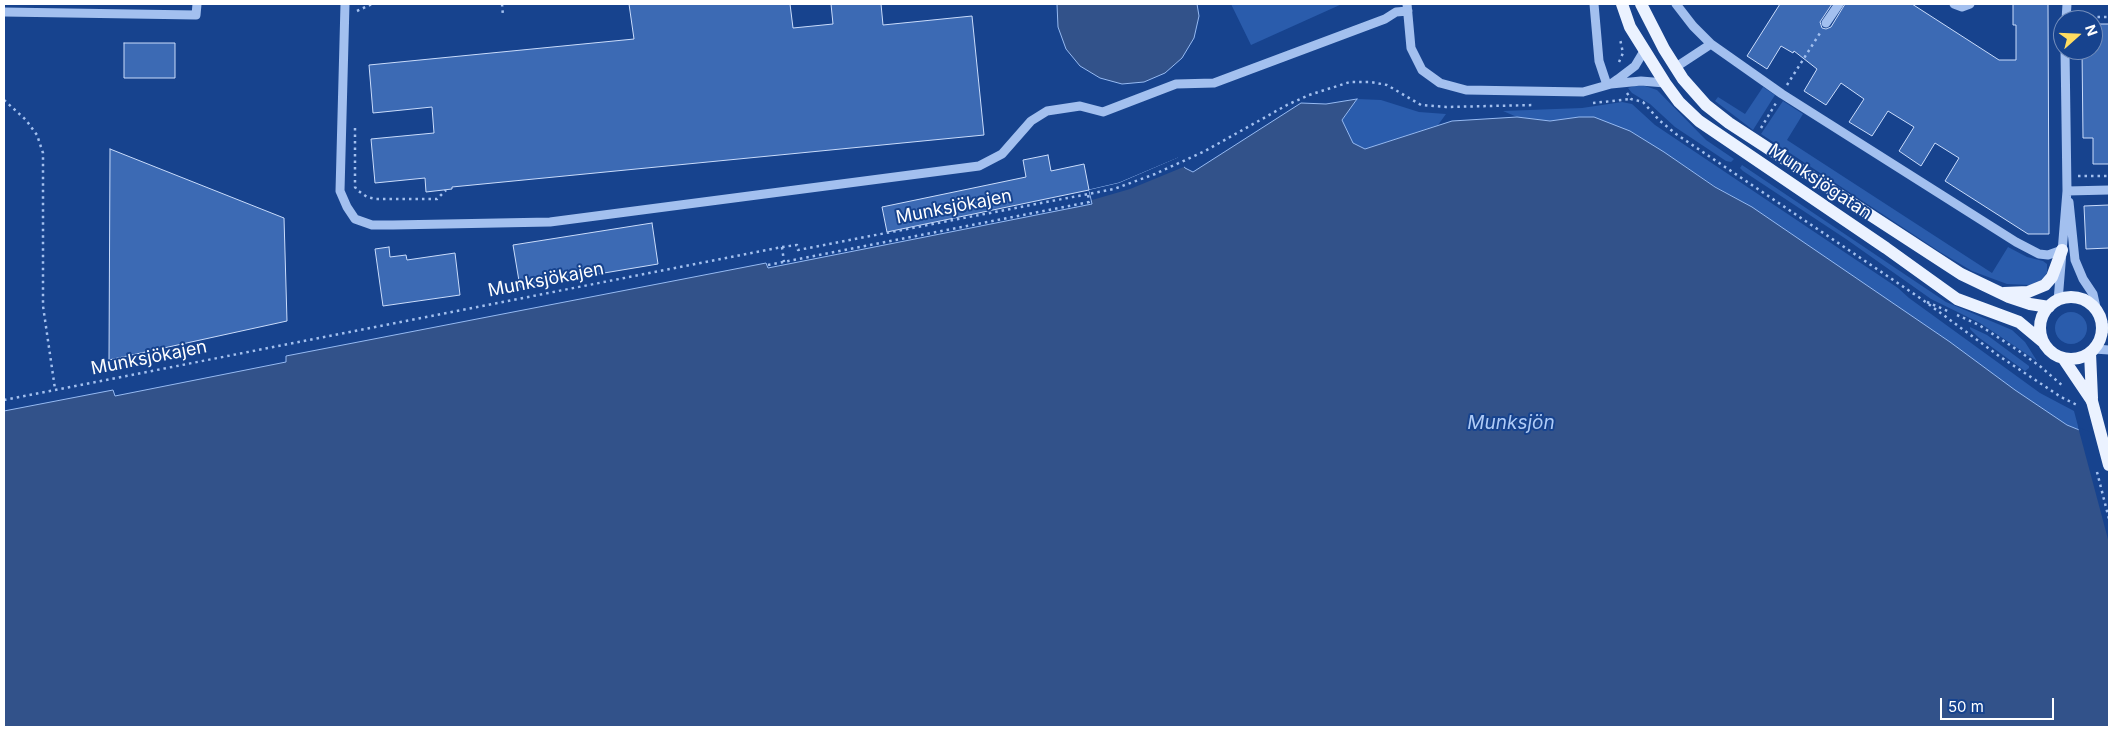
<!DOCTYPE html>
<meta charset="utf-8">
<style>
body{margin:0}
#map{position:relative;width:2113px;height:731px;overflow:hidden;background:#17438e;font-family:Inter,sans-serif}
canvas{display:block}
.frame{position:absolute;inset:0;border:5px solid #fff;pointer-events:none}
.north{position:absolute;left:2053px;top:10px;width:50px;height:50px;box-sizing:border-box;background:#17438e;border:1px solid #748ebb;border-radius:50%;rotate:70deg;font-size:14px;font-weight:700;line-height:20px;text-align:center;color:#fff}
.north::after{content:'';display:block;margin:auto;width:18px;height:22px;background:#ffdc61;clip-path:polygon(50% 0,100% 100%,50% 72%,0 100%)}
.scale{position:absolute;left:1940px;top:698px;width:114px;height:22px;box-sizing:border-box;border:2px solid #fff;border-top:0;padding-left:6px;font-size:15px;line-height:18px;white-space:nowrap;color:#fff;-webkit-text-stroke:4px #17438e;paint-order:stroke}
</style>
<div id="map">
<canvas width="2113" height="731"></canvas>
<div class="frame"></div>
<div class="north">N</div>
<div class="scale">50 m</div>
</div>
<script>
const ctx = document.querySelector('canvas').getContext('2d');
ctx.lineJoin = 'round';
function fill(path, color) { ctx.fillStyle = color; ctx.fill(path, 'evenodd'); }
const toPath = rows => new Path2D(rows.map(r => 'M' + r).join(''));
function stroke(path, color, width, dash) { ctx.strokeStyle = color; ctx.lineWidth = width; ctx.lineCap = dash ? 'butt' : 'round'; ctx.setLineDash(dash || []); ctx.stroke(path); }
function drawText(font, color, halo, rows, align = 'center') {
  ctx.font = font + ' Inter,sans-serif'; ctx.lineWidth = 4; ctx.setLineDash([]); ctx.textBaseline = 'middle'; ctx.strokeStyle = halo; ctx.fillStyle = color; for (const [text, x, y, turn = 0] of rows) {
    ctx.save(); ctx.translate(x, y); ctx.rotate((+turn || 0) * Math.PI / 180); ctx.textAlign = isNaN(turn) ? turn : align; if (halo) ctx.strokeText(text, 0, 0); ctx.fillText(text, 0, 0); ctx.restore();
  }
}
const green = toPath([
 [1231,4,1342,4,1251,45],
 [1634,86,1645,86,1657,90,1706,140,1734,159,1731,162,1726,161,1675,127,1650,104,1632,93,1628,88],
 [1763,87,1775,95,1753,130,1715,101,1718,97,1745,114],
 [1357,99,1381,100,1419,112,1446,114,1438,125,1365,149,1353,143,1342,120],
 [1783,101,1803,114,1787,140,1992,273,2008,247,2027,257,2043,261,2047,264,2047,273,2041,280,2030,285,2007,284,1972,271,1940,252,1761,134],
 [1622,102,1632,104,1655,125,1898,288,1909,298,2040,393,2074,411,2079,430,2067,425,2015,390,1950,342,1752,207,1716,187,1664,152,1630,131,1579,117,1550,121,1517,117,1503,111,1582,108],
 [1742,165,1946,302,2012,330,2025,342,2037,361,1980,323,1931,299,1846,239,1743,171,1740,168],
 '2055 328a16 16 0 1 1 32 0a16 16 0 1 1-32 0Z',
 [1970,327,1987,335,2029,366,2029,368,2025,371,1978,337,1970,329]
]);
const water = toPath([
 [1057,4,1197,4,1199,16,1194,38,1182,58,1165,73,1144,82,1122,84,1100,78,1080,66,1066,49,1058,27,1057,4],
 [1357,99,1342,120,1353,143,1365,149,1452,121,1517,117,1550,121,1579,117,1594,117,1630,131,1664,152,1715,187,1752,207,1950,342,2015,390,2067,425,2109,442,2109,727,4,727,4,411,113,390,115,396,286,362,286,356,766,263,768,268,1092,204,1089,190,1119,183,1178,158,1185,168,1193,172,1301,103,1326,104,1357,99]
]);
const pier = toPath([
 [1179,157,1186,166,1130,189,1092,200,1089,190,1119,183],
 [2078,427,2109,440,2109,543]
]);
const building = toPath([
 [629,4,790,4,793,28,833,24,831,4,881,4,883,25,972,16,984,135,452,187,452,189,426,192,425,178,375,183,371,139,434,133,432,107,373,113,369,65,634,39,629,4],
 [1780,4,1832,4,1820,22,1822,28,1826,29,1831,27,1845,4,1912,4,1999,60,2016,60,2016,25,2013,25,2013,4,2048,4,2049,234,2028,234,1945,181,1959,158,1935,143,1921,166,1899,151,1914,127,1888,111,1872,136,1849,122,1864,99,1841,83,1826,105,1804,91,1817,69,1794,51,1793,53,1781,46,1767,69,1747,56,1780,4],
 [2093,24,2109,24,2109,164,2093,164,2093,138,2083,138,2082,50,2093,50,2093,24],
 [124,43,175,43,175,78,124,78,124,43],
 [110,149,284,218,287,321,109,360,110,149],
 [1048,155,1051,171,1084,164,1089,190,887,232,882,207,1026,177,1023,160,1048,155],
 [2109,205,2109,248,2086,249,2084,206,2109,205],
 [652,223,658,264,520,287,513,245,652,223],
 [389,247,390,257,406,255,407,260,455,253,460,295,383,306,375,249,389,247]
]);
const path = toPath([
 [502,4,503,16],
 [357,11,372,4],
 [2078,17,2109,17],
 [1619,62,1623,53,1620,39],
 [1787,85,1820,33],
 [1627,93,1631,99,1643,102,1659,120,1676,134,1923,300,1999,356,2061,397,2077,405],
 [4,100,26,120,37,135,43,153,43,306,55,389],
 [1593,103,1631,99],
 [355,128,355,187,357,190,367,197,376,199,437,199,446,190],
 [1761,128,1776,103],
 [2078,176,2109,176],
 [782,247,784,262],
 [768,265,1089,202,1088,194],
 [1927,302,1950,312],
 [1957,315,1979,325,2019,351,2041,367,2064,387],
 [4,400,782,247,797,245,798,250,1114,189,1155,174,1205,151,1287,105,1309,95,1350,82,1371,82,1387,85,1421,105,1446,107,1535,105]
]);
const minor = toPath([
 [345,4,340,191,347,207,355,219,372,225,393,225,550,222,979,166,1002,154,1031,121,1047,111,1080,106,1103,112,1176,84,1214,83,1385,19,1396,12,1408,11],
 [1407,4,1411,48,1422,70,1440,83,1466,90,1583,92,1611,84,1618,79,1635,66,1644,51],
 [1594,4,1599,61,1607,85],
 [1954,4,1962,7,1970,4],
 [4,12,196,15,197,4],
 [2066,20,2067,4],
 [1826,23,1839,4],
 [1711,44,1782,94,2016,242,2039,254,2048,255,2062,250],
 [1676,67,1711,44,1693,26,1676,4],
 [1611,84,1641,81,1665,83],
 [2067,191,2109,190],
 [2069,202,2075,260,2083,279,2093,294,2097,312],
 [2058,301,2067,191,2065,50],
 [2102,326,2109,329],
 [2094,349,2109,350]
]);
const major = toPath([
 [1622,4,1630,27,1665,83,1679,102,1699,121,1886,248,1957,299,2019,322,2043,342],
 [1641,4,1664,49,1683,79,1706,105,1729,123,1961,274,2009,297,2030,304,2049,307],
 [2004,293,2028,292,2045,285,2052,277,2062,250],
 '2040 328a31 31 0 1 1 62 0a31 31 0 1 1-62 0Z',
 [2090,353,2092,398],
 [2063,358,2092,401]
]);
const pathBridge = toPath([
 [2097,472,2109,519]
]);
const majorBridge = toPath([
 [2092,401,2109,465]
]);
const streetNames = [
 ["Munksjögatan",1820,182,34],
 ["Munksjökajen",954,207,-11],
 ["Munksjökajen",546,280,-11],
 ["Munksjökajen",149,358,-11]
];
const waterNames = [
 ["Munksjön",1511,423]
];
fill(green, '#2a5cac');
fill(water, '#32528a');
stroke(water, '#96baf2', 1);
fill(pier, '#17438e');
fill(building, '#3c6ab4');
stroke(building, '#cadcfb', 1);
stroke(path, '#a3c0ef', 2.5, [2.5, 4]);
stroke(minor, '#a3c0ef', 9);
stroke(major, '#ebf2ff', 12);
stroke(pathBridge, '#a3c0ef', 2.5, [2.5, 4]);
stroke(majorBridge, '#ebf2ff', 12);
drawText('18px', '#fff', '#17438e', streetNames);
drawText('italic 19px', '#afcbf6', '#17438e', waterNames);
</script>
